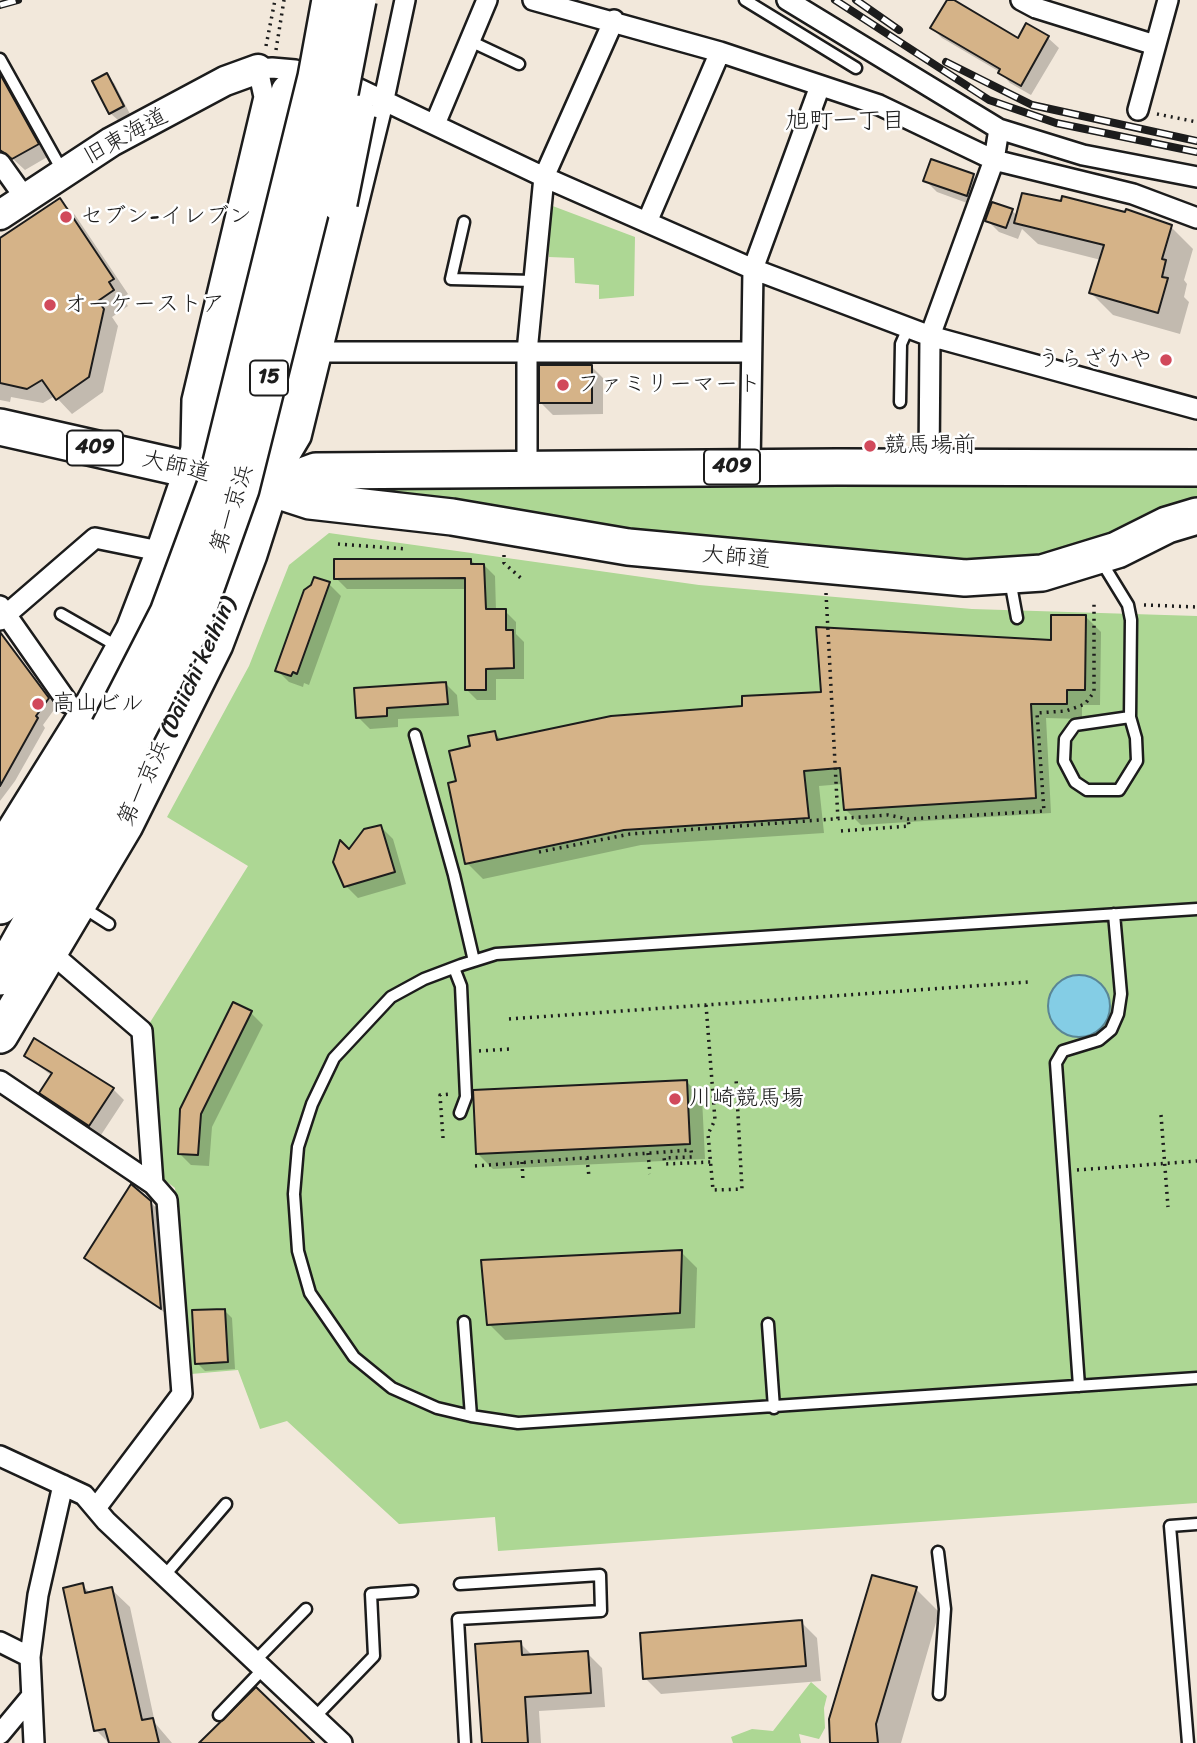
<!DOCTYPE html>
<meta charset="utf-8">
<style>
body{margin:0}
canvas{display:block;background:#f2e8db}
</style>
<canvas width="1197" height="1743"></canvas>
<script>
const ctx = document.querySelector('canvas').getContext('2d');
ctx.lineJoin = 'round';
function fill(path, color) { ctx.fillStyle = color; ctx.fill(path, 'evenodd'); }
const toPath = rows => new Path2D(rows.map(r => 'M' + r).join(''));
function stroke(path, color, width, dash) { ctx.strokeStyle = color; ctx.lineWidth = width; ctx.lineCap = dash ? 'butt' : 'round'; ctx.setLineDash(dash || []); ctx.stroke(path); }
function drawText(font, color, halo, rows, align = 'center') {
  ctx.font = font + ' Sriracha,"Klee One",sans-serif'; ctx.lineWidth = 5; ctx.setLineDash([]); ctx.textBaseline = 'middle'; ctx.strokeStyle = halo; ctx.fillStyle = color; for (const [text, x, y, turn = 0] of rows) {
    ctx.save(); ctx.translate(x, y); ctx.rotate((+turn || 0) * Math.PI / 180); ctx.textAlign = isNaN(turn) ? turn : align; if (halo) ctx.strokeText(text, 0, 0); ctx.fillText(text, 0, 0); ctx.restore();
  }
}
const green = toPath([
 [550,205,635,237,634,296,599,299,599,285,575,283,574,258,549,257],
 [348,477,1197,477,1197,505,1120,536,1006,567,617,536,348,490],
 [329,533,699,585,972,609,1197,616,1197,1503,498,1551,495,1517,399,1524,287,1421,260,1429,238,1370,191,1374,175,1188,158,1175,149,1024,248,866,167,817,249,666,289,565],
 [811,1682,827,1696,824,1708,825,1728,819,1739,799,1734,801,1743,733,1743,731,1737,752,1729,773,1731]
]);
const water = toPath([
 '1048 1006a31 31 0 1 1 62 0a31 31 0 1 1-62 0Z'
]);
const shadow = toPath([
 [949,0,1019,40,1027,26,1048,38,1059,48,1031,95,1010,83,1000,72,942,38,932,28],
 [0,53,49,156,25,170,0,147],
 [106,76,114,83,130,114,118,120,110,113],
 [973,176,985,188,978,207,937,192,925,180],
 [60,200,75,215,128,294,122,298,128,306,112,317,118,326,103,392,72,414,55,396,43,403,11,397,10,402,0,400,0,240],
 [1012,211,1018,216,1171,227,1193,249,1184,280,1187,284,1184,297,1189,302,1180,334,1113,315,1091,293,1101,260,1038,244,1022,229,1018,239,999,232,987,220],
 [591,366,603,378,603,414,553,415,541,403],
 [471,560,476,565,484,565,495,576,496,611,505,611,516,622,516,634,524,642,524,679,496,679,496,700,477,700,466,689,467,589,347,589,336,578],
 [329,584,341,596,309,685,304,683,303,687,289,682,277,670],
 [1085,616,1101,632,1100,705,1082,705,1082,719,1046,718,1051,813,861,825,845,809,843,784,819,786,824,833,641,845,483,879,467,863,458,782,472,748,495,733,502,741,743,708,822,694,1053,642],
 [0,633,56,707,43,725,45,728,15,781,0,801],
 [445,683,457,695,459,716,398,719,398,727,370,729,358,717],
 [381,827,393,839,406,884,358,898,346,886,350,852],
 [251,1013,263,1025,212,1127,209,1166,191,1165,179,1153],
 [26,1056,113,1089,124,1100,101,1135,52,1103,41,1092,52,1076],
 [687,1082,702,1098,705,1159,493,1169,477,1153],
 [150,1202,161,1212,170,1316,96,1268,86,1258],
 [681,1252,697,1268,695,1328,505,1340,489,1324],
 [224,1310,232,1318,235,1369,205,1371,197,1363],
 [82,1585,90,1593,111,1589,130,1607,155,1723,172,1743,109,1743,96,1730],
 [916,1589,939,1612,901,1743,832,1743],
 [801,1622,817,1638,821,1681,661,1694,645,1678],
 [520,1643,533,1656,587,1653,602,1668,605,1707,539,1711,541,1743,484,1743]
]);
const building = toPath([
 [947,0,954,0,1018,38,1026,23,1049,36,1021,86,998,73,1000,69,930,28,947,0],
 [107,73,124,106,109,114,92,81,107,73],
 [0,74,39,144,12,159,0,150,0,74],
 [931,159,974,174,967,196,923,181,931,159],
 [1022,193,1061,201,1062,196,1125,212,1126,209,1172,225,1162,259,1166,260,1162,277,1168,278,1158,313,1089,293,1104,245,1014,223,1022,193],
 [60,198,114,279,109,282,114,290,98,301,104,309,89,377,56,400,42,380,27,389,0,383,0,238,60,198],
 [992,202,1013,209,1006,228,985,221,992,202],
 [539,365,592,365,592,403,539,403,539,365],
 [334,559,471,559,471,564,484,564,486,609,506,609,506,630,513,630,514,668,486,669,486,690,465,690,465,578,334,579,334,559],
 [314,577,330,582,297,674,293,672,291,676,275,671,304,590,311,585,314,577],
 [1051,615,1086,615,1085,690,1067,690,1067,704,1031,704,1036,798,844,810,840,768,804,771,809,818,624,830,465,864,448,783,456,781,449,751,470,746,468,736,495,731,497,740,611,716,742,706,742,696,821,692,816,627,1051,640,1051,615],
 [0,632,49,698,36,716,38,718,0,786,0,632],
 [446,682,448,704,387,708,387,716,356,718,354,688,446,682],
 [381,825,395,872,344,887,333,862,340,840,349,849,364,829,381,825],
 [233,1002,252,1011,201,1114,198,1155,178,1154,180,1109,233,1002],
 [34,1038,114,1088,89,1126,39,1093,52,1073,24,1056,34,1038],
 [687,1080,690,1144,476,1154,473,1090,687,1080],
 [131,1184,151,1201,161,1309,84,1258,131,1184],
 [682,1250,680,1313,487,1325,481,1260,682,1250],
 [225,1309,228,1362,195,1364,192,1310,225,1309],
 [872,1575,917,1587,876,1724,878,1743,830,1743,829,1719,872,1575],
 [83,1583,85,1593,112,1587,142,1720,153,1718,159,1743,109,1743,105,1729,94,1731,63,1588,83,1583],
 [802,1620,806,1666,643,1679,640,1633,802,1620],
 [521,1641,522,1655,588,1651,591,1693,525,1697,528,1743,482,1743,475,1644,521,1641],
 [256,1687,314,1743,199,1743,256,1687]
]);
const path = toPath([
 [266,46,275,0],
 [276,50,284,0],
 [1157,114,1197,122],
 [338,544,407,549],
 [504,555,504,563,523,580],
 [826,593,838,820],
 [1144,605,1197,607],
 [841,831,909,826,908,819],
 [539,852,630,834,888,815,908,819,1044,811,1037,713,1066,711,1085,704,1094,692,1094,604],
 [706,1005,715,1120,708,1134,713,1190,742,1189,736,1078],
 [509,1019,1029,982],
 [479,1051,510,1049],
 [1161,1115,1168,1207],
 [443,1138,440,1095,450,1094],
 [648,1153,650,1174],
 [587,1158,589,1177],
 [522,1162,523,1180],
 [475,1166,691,1150,692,1157,664,1158,665,1164,711,1162],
 [1077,1170,1197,1161]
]);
const lane = toPath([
 [745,0,856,68],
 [470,41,519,64],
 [0,59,63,172],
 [464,222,451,279,534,281],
 [900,402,901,344,908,328],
 [1101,561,1128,605,1131,620,1130,717,1136,738,1137,761,1119,790,1087,790,1075,782,1064,761,1065,739,1075,725,1130,717],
 [1010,580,1017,618],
 [61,614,117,646],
 [415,735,454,875,474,961],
 [84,908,109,924],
 [1197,909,496,954,461,965,424,979,391,997,334,1058,312,1104,298,1147,294,1194,298,1251,310,1293,354,1357,392,1388,437,1408,471,1416,518,1423,1197,1378],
 [454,968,461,986,466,1097,460,1113],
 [464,1322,471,1416],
 [768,1324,774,1408],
 [1079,1386,1056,1063,1063,1051,1099,1040,1111,1030,1118,1014,1121,994,1114,914],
 [938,1552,945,1609,939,1694],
 [165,1575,226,1504],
 [460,1584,600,1575,601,1611,458,1619,465,1743],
 [256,1660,306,1609],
 [219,1715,264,1668],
 [315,1717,374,1656,371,1594,412,1591],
 [1188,1743,1170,1526,1197,1524]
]);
const street = toPath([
 [533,0,720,52,879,105,994,160,1133,194,1197,218],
 [787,0,999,129,1083,155,1197,177],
 [1021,0,1036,8,1155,45],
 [1138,110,1168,0],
 [435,124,487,0],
 [0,163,25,198],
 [647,222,720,52],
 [324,352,751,352],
 [191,446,192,400,264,97,258,69,272,68,295,70,351,85,544,177,753,269,930,336,1197,409],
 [750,467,753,269,820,86],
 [929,467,930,336,994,160,999,129],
 [282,469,301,437,384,99,405,0],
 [527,469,527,352,544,177,614,20],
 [0,606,68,703],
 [0,620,95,538,164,552],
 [49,951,142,1031,153,1184],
 [0,1081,153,1184,167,1200,182,1394,96,1508],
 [0,1456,84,1495,106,1521,342,1743],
 [0,1642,30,1657],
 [0,1734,30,1698],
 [34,1743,30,1657,38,1595,63,1485]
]);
const secondary = toPath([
 [0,215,111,142,225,81,258,69]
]);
const highway = toPath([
 [0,427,270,488,310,501,452,517,628,547,965,578,1042,573,1117,550,1167,525,1197,516],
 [270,488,316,471,837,467,1197,468],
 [0,855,92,707,134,630,164,552,211,415,289,92],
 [0,906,109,728],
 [0,977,133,740],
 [0,1035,125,825,215,644,249,554,270,488,283,416,339,203]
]);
const rail = toPath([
 [835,0,989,100,1056,123,1197,152],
 [856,0,899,30],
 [0,5,18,0],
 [946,62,1032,105,1197,141]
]);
const highwayBridge = toPath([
 [339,203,357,113],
 [109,728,168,613,216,483,316,77,330,0],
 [133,740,193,624,241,489,340,93,358,0]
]);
const markers = [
 [66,217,7,"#d1495b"],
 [50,305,7,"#d1495b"],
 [1166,360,7,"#d1495b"],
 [563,385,7,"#d1495b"],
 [870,446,7,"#d1495b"],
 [38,704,7,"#d1495b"],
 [675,1099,7,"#d1495b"]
];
const shields = [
 [269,378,38],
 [95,448,56],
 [732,467,56]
];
const shieldNames = [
 ["15",269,378],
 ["409",95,448],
 ["409",732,467]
];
const streetNames = [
 ["旧東海道",126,137,-29],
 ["大師道",176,467,13],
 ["第一京浜",233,509,-72],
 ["大師道",736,558,5],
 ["第一京浜 (Daiichi keihin)",178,712,-65]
];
const poiNames = [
 ["セブン-イレブン",80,217],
 ["オーケーストア",64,305],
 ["うらざかや",1152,360,"right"],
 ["ファミリーマート",577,385],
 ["競馬場前",884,446],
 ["高山ビル",52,704],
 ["川崎競馬場",689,1099]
];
const neighbourhoodNames = [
 ["旭町一丁目",845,122]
];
fill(green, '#add794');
fill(water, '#84cde5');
stroke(water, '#5a8695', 2);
fill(shadow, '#0003');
fill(building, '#d5b388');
stroke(building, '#1c1c1c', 2);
stroke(lane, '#1c1c1c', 15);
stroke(street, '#1c1c1c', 24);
stroke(secondary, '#1c1c1c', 33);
stroke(highway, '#1c1c1c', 40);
stroke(path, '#1c1c1c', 3.5, [2, 5]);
stroke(lane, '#fff', 10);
stroke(street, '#fff', 19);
stroke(secondary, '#fff', 28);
stroke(highway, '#fff', 35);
stroke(rail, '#1c1c1c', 8);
stroke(rail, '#fff', 5, [16]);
stroke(highwayBridge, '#1c1c1c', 40, []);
stroke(highwayBridge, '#fff', 35);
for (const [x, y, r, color] of markers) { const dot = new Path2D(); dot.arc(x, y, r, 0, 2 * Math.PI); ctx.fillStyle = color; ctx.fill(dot); stroke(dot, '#fff', 2.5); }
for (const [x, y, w] of shields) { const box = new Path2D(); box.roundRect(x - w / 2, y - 17.5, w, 35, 5); ctx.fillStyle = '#fff'; ctx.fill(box); stroke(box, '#1c1c1c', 2); }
drawText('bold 21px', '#1c1c1c', null, shieldNames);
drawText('23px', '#1c1c1c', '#fff', streetNames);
drawText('23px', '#1c1c1c', '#fff', poiNames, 'left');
drawText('24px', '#1c1c1c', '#fff', neighbourhoodNames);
</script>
